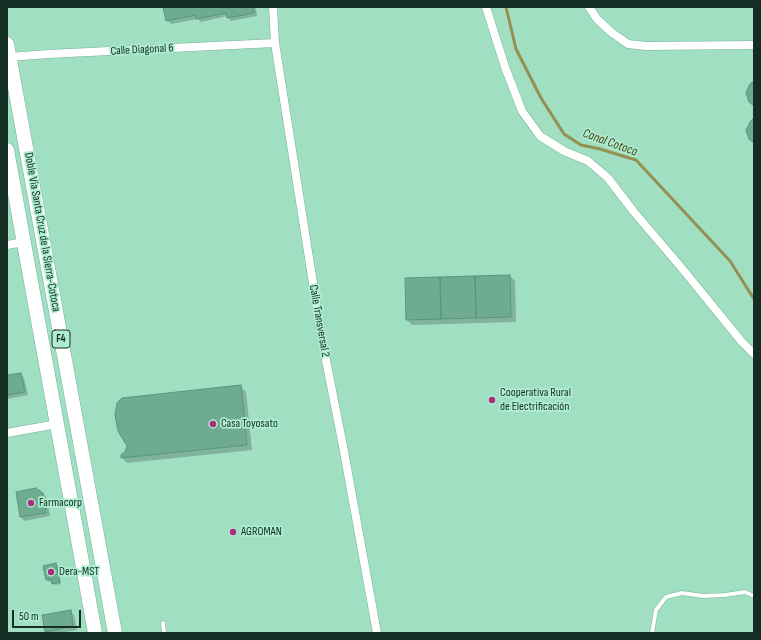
<!DOCTYPE html>
<meta charset="utf-8">
<style>
body{margin:0}
#map{position:relative;width:761px;height:640px;overflow:hidden;background:#a1dfc3;font-family:"Sofia Sans Condensed",sans-serif}
canvas{display:block}
.frame{position:absolute;inset:0;border:8px solid #142e23;pointer-events:none}
.scale{position:absolute;left:12px;top:610px;width:69px;height:18px;box-sizing:border-box;border:2px solid #142e23;border-top:0;padding-left:5px;font-size:12px;line-height:14px;white-space:nowrap;color:#142e23;-webkit-text-stroke:3px #aeedd0;paint-order:stroke}
</style>
<div id="map">
<canvas width="761" height="640"></canvas>
<div class="frame"></div>
<div class="scale">50 m</div>
</div>
<script>
const ctx = document.querySelector('canvas').getContext('2d');
ctx.lineJoin = 'round';
function fill(path, color) { ctx.fillStyle = color; ctx.fill(path, 'evenodd'); }
const toPath = rows => new Path2D(rows.map(r => 'M' + r).join(''));
function stroke(path, color, width, dash) { ctx.strokeStyle = color; ctx.lineWidth = width; ctx.lineCap = dash ? 'butt' : 'round'; ctx.setLineDash(dash || []); ctx.stroke(path); }
function drawText(font, color, halo, rows, align = 'center') {
  ctx.font = font + ' "Sofia Sans Condensed",sans-serif'; ctx.lineWidth = 3.5; ctx.setLineDash([]); ctx.textBaseline = 'middle'; ctx.strokeStyle = halo; ctx.fillStyle = color; for (const [text, x, y, turn = 0] of rows) {
    ctx.save(); ctx.translate(x, y); ctx.rotate((+turn || 0) * Math.PI / 180); ctx.textAlign = isNaN(turn) ? turn : align; if (halo) ctx.strokeText(text, 0, 0); ctx.fillText(text, 0, 0); ctx.restore();
  }
}
const shadow = toPath([
 [164,7,256,7,257,16,231,21,227,16,201,22,198,19,171,24,167,20],
 [510,276,515,281,516,322,412,325,407,320,406,279],
 [21,374,24,378,28,395,7,399,7,376],
 [241,387,246,392,252,450,127,463,122,458,122,456],
 [43,494,47,498,50,516,24,521,21,517],
 [55,564,58,566,61,584,55,585,53,581,49,582,47,580,44,566],
 [70,611,74,615,77,630,59,633,48,633,46,631]
]);
const stream = toPath([
 [506,7,516,49,541,98,564,134,581,145,600,149,636,160,730,261,754,299]
]);
const building = toPath([
 [163,7,253,7,254,13,227,18,226,13,196,19,196,15,166,21,163,7],
 [754,81,754,106,749,102,746,93,750,84,754,81],
 [753,119,754,119,754,143,749,139,746,130,750,122,753,119],
 [510,275,511,317,476,318,475,276,510,275],
 [475,276,476,318,441,319,440,277,475,276],
 [440,277,441,319,406,320,405,278,440,277],
 [21,373,25,392,7,395,7,375,21,373],
 [241,385,247,445,121,458,121,455,125,452,127,446,118,431,115,415,117,403,122,398,241,385],
 [36,488,43,493,46,513,20,517,16,492,36,488],
 [56,563,60,582,52,584,51,579,46,580,43,566,56,563],
 [71,610,73,626,45,632,42,615,71,610]
]);
const service = toPath([
 [163,623,164,633],
 [652,633,656,610,666,597,682,593,703,596,725,595,745,592,754,596]
]);
const minor = toPath([
 [273,7,275,43,322,340,343,446,377,633],
 [486,7,505,67,522,111,540,136,564,151,588,161,608,178,634,212,680,266,742,342,754,354],
 [589,7,597,19,611,32,628,44,646,46,754,45],
 [9,57,48,54,275,43],
 [7,245,24,242],
 [7,433,57,424]
]);
const trunk = toPath([
 [7,44,115,633],
 [7,150,95,633]
]);
const markers = [
 [492,400,4,"#aa2e80"],
 [213,424,4,"#aa2e80"],
 [31,503,4,"#aa2e80"],
 [233,532,4,"#aa2e80"],
 [51,572,4,"#aa2e80"]
];
const shields = [
 [61,339,18]
];
const shieldNames = [
 ["F4",61,339]
];
const streetNames = [
 ["Calle Diagonal 6",142,50,-3],
 ["Doble Vía Santa Cruz de la Sierra-Cotoca",42,232,80],
 ["Calle Transversal 2",319,321,80]
];
const poiNames = [
 ["Cooperativa Rural",500,393],
 ["de Electrificación",500,407],
 ["Casa Toyosato",221,424],
 ["Farmacorp",39,503],
 ["AGROMAN",241,532],
 ["Dera-MST",59,572]
];
const waterNames = [
 ["Canal Cotoca",610,143,20]
];
fill(shadow, '#0003');
stroke(stream, '#949052', 3);
fill(building, '#6eab90');
stroke(building, '#58957a', 1);
stroke(service, '#75b297', 5);
stroke(minor, '#75b297', 9);
stroke(trunk, '#75b297', 15);
stroke(service, '#fff', 4);
stroke(minor, '#fff', 8);
stroke(trunk, '#fff', 14);
for (const [x, y, r, color] of markers) { const dot = new Path2D(); dot.arc(x, y, r, 0, 2 * Math.PI); ctx.fillStyle = color; ctx.fill(dot); stroke(dot, '#aeedd0', 1.5); }
for (const [x, y, w] of shields) { const box = new Path2D(); box.roundRect(x - w / 2, y - 9, w, 18, 3); ctx.fillStyle = '#aeedd0'; ctx.fill(box); stroke(box, '#142e23', 1); }
drawText('bold 11px', '#142e23', null, shieldNames);
drawText('12px', '#142e23', '#aeedd0', streetNames);
drawText('12px', '#142e23', '#aeedd0', poiNames, 'left');
drawText('italic 13px', '#474312', '#aeedd0', waterNames);
</script>
